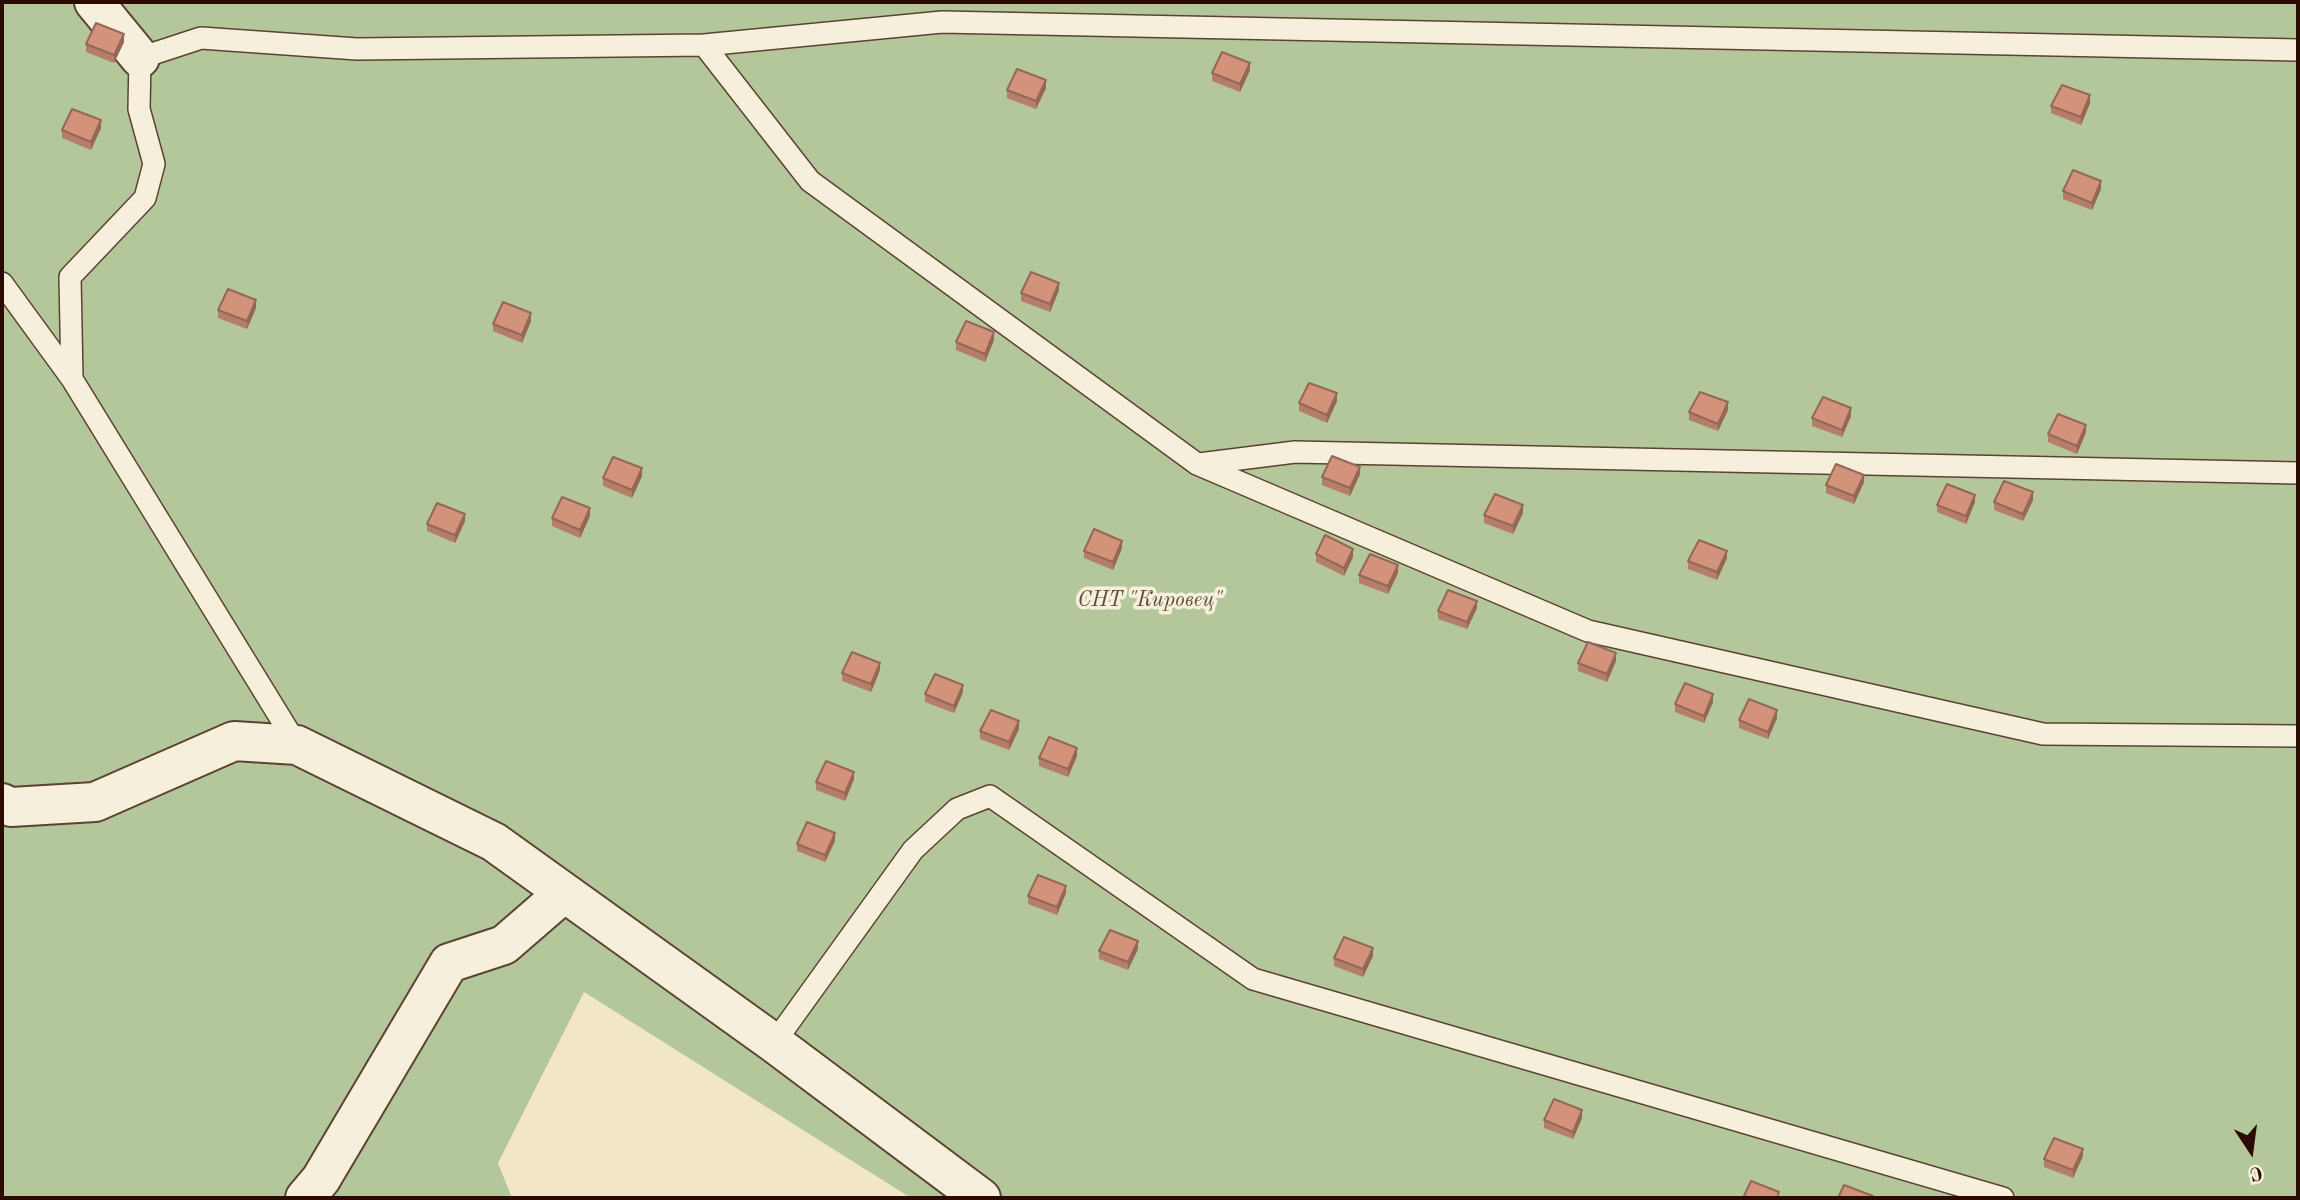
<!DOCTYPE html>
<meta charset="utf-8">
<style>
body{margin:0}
#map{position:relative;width:2300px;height:1200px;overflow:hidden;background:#f1e7c8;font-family:"Old Standard TT",serif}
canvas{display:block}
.frame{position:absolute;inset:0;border:4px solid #2b0b00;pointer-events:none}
.north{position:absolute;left:2216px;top:1116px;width:70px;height:70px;-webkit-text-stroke:5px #f6efdb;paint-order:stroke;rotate:167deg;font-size:19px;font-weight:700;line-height:28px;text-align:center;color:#2b0b00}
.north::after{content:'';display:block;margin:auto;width:24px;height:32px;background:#2b0b00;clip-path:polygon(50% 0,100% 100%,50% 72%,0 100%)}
</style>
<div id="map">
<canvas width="2300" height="1200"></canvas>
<div class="frame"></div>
<div class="north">С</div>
</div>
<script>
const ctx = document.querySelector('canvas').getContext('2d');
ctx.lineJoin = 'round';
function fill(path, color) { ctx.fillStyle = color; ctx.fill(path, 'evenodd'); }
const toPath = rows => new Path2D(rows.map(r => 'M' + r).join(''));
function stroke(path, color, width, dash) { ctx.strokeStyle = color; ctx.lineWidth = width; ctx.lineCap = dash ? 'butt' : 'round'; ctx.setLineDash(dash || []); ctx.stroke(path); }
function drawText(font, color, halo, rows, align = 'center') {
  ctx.font = font + ' "Old Standard TT",serif'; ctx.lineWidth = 7; ctx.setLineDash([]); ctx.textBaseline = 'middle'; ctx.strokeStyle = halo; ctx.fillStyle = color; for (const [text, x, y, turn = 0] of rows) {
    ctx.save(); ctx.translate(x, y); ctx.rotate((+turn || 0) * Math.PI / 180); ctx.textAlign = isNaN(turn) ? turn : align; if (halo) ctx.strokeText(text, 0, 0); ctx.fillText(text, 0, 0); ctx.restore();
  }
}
const green = toPath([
 [2,2,2298,2,2298,1198,911,1198,584,992,498,1163,512,1198,2,1198]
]);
const lane = toPath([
 [704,45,810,181,1197,464,1588,631,2043,734,2298,736],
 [2,283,72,379,297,745],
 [72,379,70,277,145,198,154,164,139,109,140,58,201,38,357,49,704,45,942,22,2298,50],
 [1199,464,1295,452,2298,473],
 [774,1043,913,850,957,809,990,796,1253,979,2003,1198]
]);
const street = toPath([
 [94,2,140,58],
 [2,803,11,807,95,802,234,741,297,745,494,842,774,1043,981,1198],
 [305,1198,321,1179,449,963,504,945,564,893]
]);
const wall = toPath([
 [124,42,114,63,86,52,86,44],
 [1250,70,1240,92,1212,81,1212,73],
 [1046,88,1036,109,1007,98,1007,90],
 [2090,103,2081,125,2051,113,2051,106],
 [101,128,91,150,62,138,62,130],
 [2101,189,2092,210,2063,199,2063,191],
 [1059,290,1050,312,1021,301,1021,293],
 [256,308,247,329,218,318,218,310],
 [531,321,522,343,493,331,493,324],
 [994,340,985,362,956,350,956,342],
 [1337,401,1327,423,1299,411,1299,403],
 [1728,410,1718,431,1689,420,1689,412],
 [1851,416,1842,437,1812,426,1812,418],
 [2086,432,2077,454,2048,442,2048,434],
 [1360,474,1350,496,1322,485,1322,477],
 [642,476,632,498,603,486,603,478],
 [1864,482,1854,504,1826,493,1826,485],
 [2033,500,2023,521,1994,510,1994,502],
 [1975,502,1966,524,1937,512,1937,505],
 [1523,513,1513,534,1484,523,1484,515],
 [590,516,580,538,552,526,552,518],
 [465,521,455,543,427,531,427,524],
 [1122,548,1113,570,1084,558,1084,551],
 [1316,554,1353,557,1344,576,1316,562],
 [1727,558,1717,580,1688,569,1688,561],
 [1398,573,1388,594,1359,583,1359,575],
 [1477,608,1467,629,1438,619,1438,611],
 [1616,661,1607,682,1578,671,1578,663],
 [880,670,871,692,842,681,842,673],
 [963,692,954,713,925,702,925,694],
 [1713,702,1704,723,1675,712,1675,704],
 [1777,718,1768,739,1739,728,1739,720],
 [1019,729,1009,750,980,739,980,731],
 [1077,756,1068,777,1039,766,1039,758],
 [854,779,845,801,816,790,816,782],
 [835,841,825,862,797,851,797,844],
 [1066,893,1057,915,1028,904,1028,896],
 [1138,949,1128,970,1099,959,1099,951],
 [1373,956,1363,977,1334,966,1334,958],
 [1582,1118,1573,1139,1544,1128,1544,1120],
 [2083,1156,2073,1178,2044,1167,2044,1159]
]);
const shadedWall = toPath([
 [124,34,124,42,114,63,114,55],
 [1250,63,1250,70,1240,92,1240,84],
 [1046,80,1046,88,1036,109,1036,101],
 [2090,95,2090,103,2081,125,2081,117],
 [101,120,101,128,91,150,91,142],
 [2101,181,2101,189,2092,210,2092,203],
 [1059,283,1059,290,1050,312,1050,304],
 [256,300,256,308,247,329,247,321],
 [531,313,531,321,522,343,522,335],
 [994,332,994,340,985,362,985,354],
 [1337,393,1337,401,1327,423,1327,415],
 [1728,402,1728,410,1718,431,1718,424],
 [1851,408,1851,416,1842,437,1842,430],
 [2086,425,2086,432,2077,454,2077,446],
 [1360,467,1360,474,1350,496,1350,488],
 [642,468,642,476,632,498,632,490],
 [1864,475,1864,482,1854,504,1854,496],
 [2033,492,2033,500,2023,521,2023,514],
 [1975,495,1975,502,1966,524,1966,516],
 [1523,505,1523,513,1513,534,1513,526],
 [590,508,590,516,580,538,580,530],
 [465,514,465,521,455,543,455,535],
 [1122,541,1122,548,1113,570,1113,562],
 [1353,549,1353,557,1344,576,1344,568],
 [1727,551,1727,558,1717,580,1717,572],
 [1398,565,1398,573,1388,594,1388,586],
 [1477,601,1477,608,1467,629,1467,622],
 [1616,653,1616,661,1607,682,1607,674],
 [880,663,880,670,871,692,871,684],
 [963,685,963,692,954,713,954,706],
 [1713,694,1713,702,1704,723,1704,716],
 [1777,710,1777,718,1768,739,1768,732],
 [1019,721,1019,729,1009,750,1009,742],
 [1077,748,1077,756,1068,777,1068,769],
 [854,772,854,779,845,801,845,793],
 [835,833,835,841,825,862,825,855],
 [1066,886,1066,893,1057,915,1057,907],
 [1138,941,1138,949,1128,970,1128,962],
 [1373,948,1373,956,1363,977,1363,969],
 [1582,1110,1582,1118,1573,1139,1573,1132],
 [2083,1149,2083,1156,2073,1178,2073,1170]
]);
const building = toPath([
 [96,23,124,34,114,55,86,44,96,23],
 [1222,52,1250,63,1240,84,1212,73,1222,52],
 [1017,69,1046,80,1036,101,1007,90,1017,69],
 [2062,85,2090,95,2081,117,2051,106,2062,85],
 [72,109,101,120,91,142,62,130,72,109],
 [2073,170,2101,181,2092,203,2063,191,2073,170],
 [1031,272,1059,283,1050,304,1021,293,1031,272],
 [228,289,256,300,247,321,218,310,228,289],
 [503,302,531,313,522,335,493,324,503,302],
 [966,321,994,332,985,354,956,342,966,321],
 [1309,383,1337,393,1327,415,1299,403,1309,383],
 [1700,392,1728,402,1718,424,1689,412,1700,392],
 [1823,397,1851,408,1842,430,1812,418,1823,397],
 [2058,414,2086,425,2077,446,2048,434,2058,414],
 [1332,456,1360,467,1350,488,1322,477,1332,456],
 [613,457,642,468,632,490,603,478,613,457],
 [1836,464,1864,475,1854,496,1826,485,1836,464],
 [2004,481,2033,492,2023,514,1994,502,2004,481],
 [1947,484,1975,495,1966,516,1937,505,1947,484],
 [1495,494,1523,505,1513,526,1484,515,1495,494],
 [562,497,590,508,580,530,552,518,562,497],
 [437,503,465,514,455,535,427,524,437,503],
 [1094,529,1122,541,1113,562,1084,551,1094,529],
 [1325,535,1353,549,1344,568,1316,554,1325,535],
 [1699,540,1727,551,1717,572,1688,561,1699,540],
 [1370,554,1398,565,1388,586,1359,575,1370,554],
 [1448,590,1477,601,1467,622,1438,611,1448,590],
 [1588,642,1616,653,1607,674,1578,663,1588,642],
 [852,652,880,663,871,684,842,673,852,652],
 [935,674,963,685,954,706,925,694,935,674],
 [1685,683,1713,694,1704,716,1675,704,1685,683],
 [1749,699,1777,710,1768,732,1739,720,1749,699],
 [991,710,1019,721,1009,742,980,731,991,710],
 [1049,737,1077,748,1068,769,1039,758,1049,737],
 [826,761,854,772,845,793,816,782,826,761],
 [807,822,835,833,825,855,797,844,807,822],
 [1038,875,1066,886,1057,907,1028,896,1038,875],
 [1110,930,1138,941,1128,962,1099,951,1110,930],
 [1344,937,1373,948,1363,969,1334,958,1344,937],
 [1554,1099,1582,1110,1573,1132,1544,1120,1554,1099],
 [2054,1138,2083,1149,2073,1170,2044,1159,2054,1138],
 [1751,1181,1779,1192,1777,1198,1743,1198,1751,1181],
 [1844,1185,1873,1196,1872,1198,1838,1198,1844,1185]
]);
const parkNames = [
 ["СНТ \"Кировец\"",1150,600]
];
fill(green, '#b3c79b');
stroke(lane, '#5c4232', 24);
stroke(street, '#5c4232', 42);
stroke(lane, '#f6efdb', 21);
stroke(street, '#f6efdb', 38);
fill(wall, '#b57e6a');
fill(shadedWall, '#946756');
fill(building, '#d3937b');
stroke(building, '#946756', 2);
drawText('italic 21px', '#5b4d36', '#f6efdb', parkNames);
</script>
